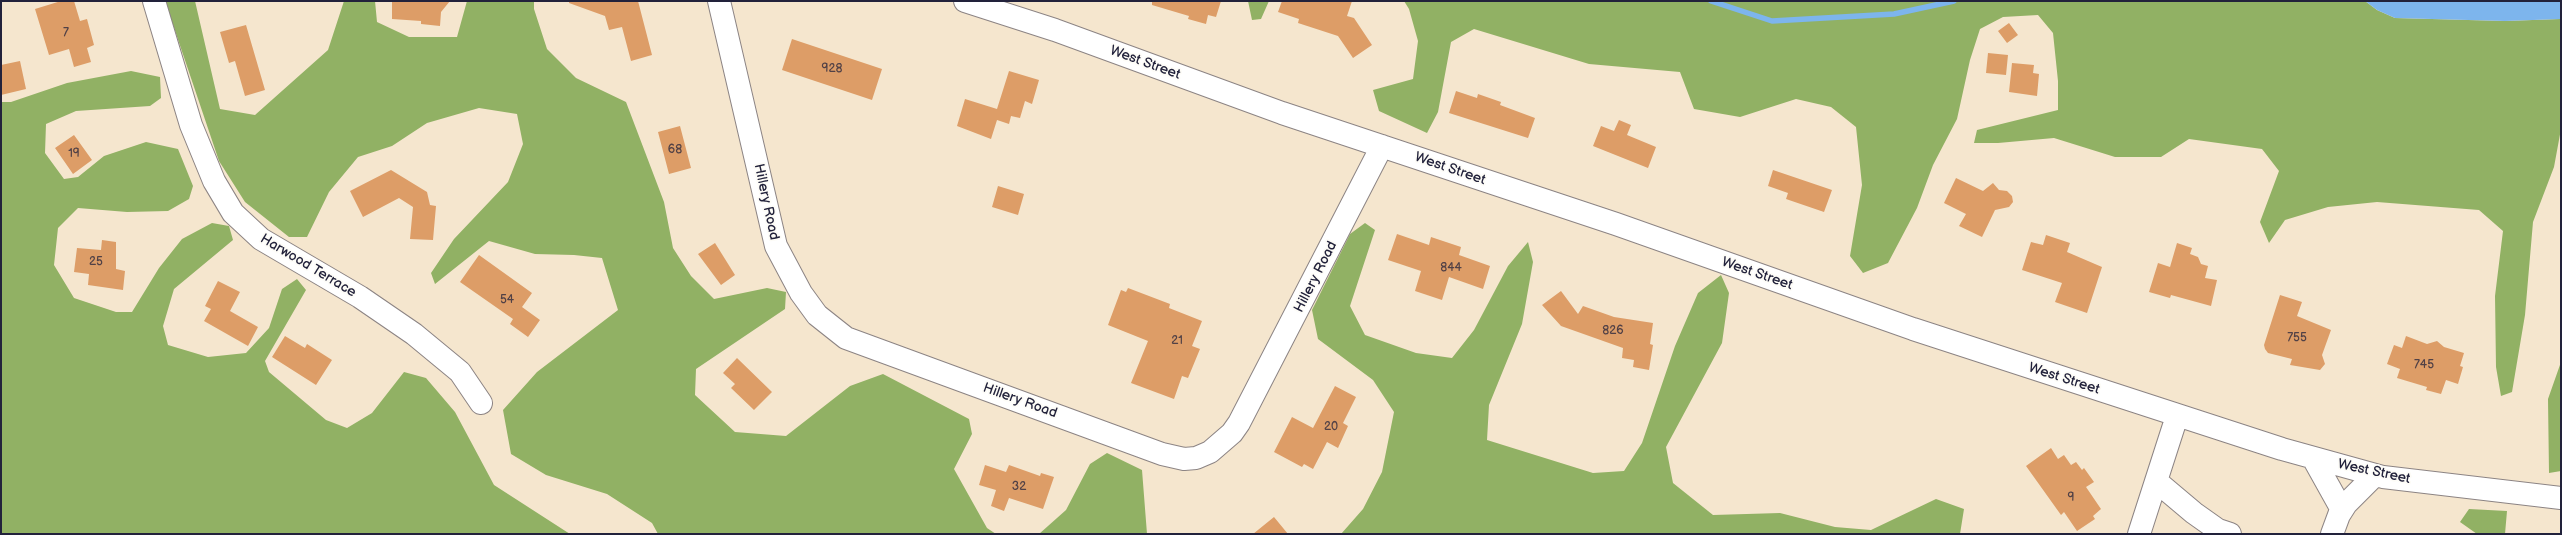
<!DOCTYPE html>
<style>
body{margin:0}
#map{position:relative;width:2562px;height:535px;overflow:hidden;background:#f5e6ce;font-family:"Balsamiq Sans",sans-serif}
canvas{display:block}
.frame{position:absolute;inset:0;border:2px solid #22223b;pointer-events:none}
</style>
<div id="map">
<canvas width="2562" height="535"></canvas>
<div class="frame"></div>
</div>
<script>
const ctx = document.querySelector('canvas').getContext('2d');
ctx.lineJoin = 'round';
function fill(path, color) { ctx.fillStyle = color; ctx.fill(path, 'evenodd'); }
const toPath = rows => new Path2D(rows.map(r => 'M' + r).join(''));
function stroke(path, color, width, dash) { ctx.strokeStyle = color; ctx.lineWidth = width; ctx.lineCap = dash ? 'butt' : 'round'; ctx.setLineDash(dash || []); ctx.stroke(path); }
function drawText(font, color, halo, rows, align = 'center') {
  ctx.font = font + ' "Balsamiq Sans",sans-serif'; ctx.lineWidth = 3.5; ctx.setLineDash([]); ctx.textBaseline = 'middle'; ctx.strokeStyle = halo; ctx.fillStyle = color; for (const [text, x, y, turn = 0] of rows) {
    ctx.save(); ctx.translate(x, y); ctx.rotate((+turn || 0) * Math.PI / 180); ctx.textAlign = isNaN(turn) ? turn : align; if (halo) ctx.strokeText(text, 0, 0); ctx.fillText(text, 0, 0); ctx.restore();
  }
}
const forest = toPath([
 [165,1,195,1,220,109,255,115,328,50,344,1,375,1,377,22,409,37,457,37,467,1,534,1,534,9,547,49,576,78,626,102,664,202,673,248,691,276,714,299,767,288,786,292,785,309,696,369,695,395,735,432,786,436,850,386,883,374,969,419,972,434,954,469,987,528,996,534,658,534,652,523,607,494,546,475,511,454,503,410,537,372,618,310,602,258,574,255,535,254,489,241,435,284,431,273,454,239,508,182,523,144,517,114,479,108,427,123,392,146,358,157,329,192,307,237,289,237,245,202,219,161],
 [1248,1,1269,1,1261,19,1252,20],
 [1404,1,2365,1,2377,10,2395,18,2505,21,2560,19,2561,129,2554,167,2533,222,2525,315,2512,392,2501,396,2496,367,2495,296,2503,231,2479,210,2377,202,2328,207,2285,220,2269,243,2260,222,2279,171,2262,149,2189,139,2161,157,2115,157,2054,138,1998,143,1974,143,1977,130,2058,110,2058,81,2053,33,2038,15,2003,17,1980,29,1970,60,1957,119,1933,165,1917,208,1888,263,1863,273,1850,256,1862,185,1856,127,1831,107,1796,99,1740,117,1694,109,1680,72,1589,64,1474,29,1451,42,1438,112,1427,133,1379,111,1373,90,1413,79,1418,41,1409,9],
 [131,71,160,77,161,98,150,106,76,111,46,124,45,153,64,179,78,177,104,156,146,142,178,149,193,186,189,199,168,211,127,212,78,208,58,228,54,265,74,298,116,312,132,312,159,268,182,239,212,223,229,226,233,240,174,289,163,326,168,345,208,357,246,353,269,328,282,289,297,279,306,290,265,361,269,372,326,420,347,428,372,413,404,372,426,378,455,412,494,485,570,534,1,534,1,102,11,102,67,83],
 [1365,223,1375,230,1350,306,1365,335,1416,353,1452,358,1474,330,1508,266,1528,242,1533,262,1522,324,1489,405,1487,440,1593,473,1624,471,1642,443,1675,346,1698,293,1721,275,1729,293,1722,343,1666,447,1673,483,1713,515,1780,513,1835,527,1871,530,1936,499,1964,509,1960,534,1341,534,1363,509,1382,472,1394,412,1373,380,1318,339,1312,310,1350,234],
 [2561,362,2561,471,2549,473,2548,399],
 [1107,453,1142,470,1147,534,1039,534,1066,510,1090,464],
 [2469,509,2507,511,2505,534,2477,534,2460,522]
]);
const water = toPath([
 [2365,1,2561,1,2561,19,2505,21,2395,18,2377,10]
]);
const stream = toPath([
 [1711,1,1772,21,1894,14,1954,1]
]);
const building = toPath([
 [61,1,74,1,80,21,87,19,94,45,87,48,91,62,74,67,69,49,49,55,35,9],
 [392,1,450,1,441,12,440,26,421,24,421,21,392,19],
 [569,1,638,1,652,55,631,61,622,27,609,30,605,16,569,3],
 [1152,1,1221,1,1216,17,1208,15,1206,24,1188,19,1189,16,1152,5],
 [1282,1,1352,1,1347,16,1354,18,1372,45,1353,58,1338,36,1298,23,1299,19,1278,12],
 [2009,23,2018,35,2007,43,1998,31],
 [246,25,265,90,245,96,235,61,229,63,220,32],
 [792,39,882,69,872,100,782,70],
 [1988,53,2008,55,2006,75,1986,73],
 [20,61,26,89,1,95,1,65],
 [2012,63,2034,65,2033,73,2039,74,2037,96,2009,92],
 [1009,71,1039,80,1032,104,1025,101,1020,118,1011,116,1009,124,997,120,991,139,957,126,965,99,997,109],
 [1456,91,1477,98,1478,94,1501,102,1500,105,1535,118,1528,138,1449,113],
 [1619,120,1631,125,1627,135,1656,147,1648,168,1593,146,1601,126,1614,131],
 [680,126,691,168,669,174,658,132],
 [74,135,92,160,73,174,55,148],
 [391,170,427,192,430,205,436,206,433,240,410,239,413,207,399,198,363,217,350,191],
 [1773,170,1832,190,1824,212,1786,199,1788,193,1768,186],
 [1956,178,1983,191,1993,183,1999,190,2007,191,2012,196,2013,202,2009,207,1995,210,1982,237,1959,226,1966,214,1944,203],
 [998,186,1024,194,1018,215,992,207],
 [1397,234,1429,245,1431,237,1461,247,1459,255,1490,266,1483,289,1449,277,1442,300,1415,291,1421,271,1388,260],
 [2046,235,2070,243,2067,252,2102,267,2087,313,2055,302,2062,283,2022,270,2031,242,2043,245],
 [102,240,116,242,116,269,125,271,123,290,88,285,89,274,74,272,77,248,101,250],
 [715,243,735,275,721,285,698,254],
 [2177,243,2192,248,2190,254,2198,257,2201,264,2208,266,2205,278,2217,280,2211,306,2171,295,2170,298,2149,292,2158,263,2170,267],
 [479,255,532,293,522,307,540,320,528,337,510,324,513,319,460,282],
 [218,281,240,292,230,311,258,327,248,346,204,321,211,309,205,306],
 [1128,288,1170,304,1169,308,1202,321,1192,346,1200,349,1188,378,1182,376,1174,399,1131,383,1148,341,1108,325,1121,290,1126,292],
 [1561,291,1578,314,1583,306,1614,317,1653,323,1650,344,1653,345,1649,370,1633,367,1634,360,1622,358,1623,348,1561,326,1542,305],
 [2280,295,2302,302,2297,316,2331,330,2322,355,2325,364,2320,370,2290,365,2292,359,2268,353,2265,349,2264,345],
 [285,336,305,348,307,344,332,360,316,385,272,357],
 [2406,336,2427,344,2437,341,2444,347,2464,353,2460,366,2463,367,2458,384,2446,380,2441,394,2426,390,2427,387,2397,378,2400,369,2387,364,2394,345,2402,348],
 [737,358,772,392,754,410,731,388,735,384,723,373],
 [1335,386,1356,397,1343,423,1348,426,1338,448,1327,442,1313,469,1304,464,1302,467,1274,452,1292,417,1313,428],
 [2051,448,2058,459,2064,455,2071,465,2076,462,2082,470,2084,468,2094,482,2086,487,2101,509,2093,516,2095,519,2077,531,2064,512,2061,515,2026,466],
 [985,465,1006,472,1009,465,1040,476,1041,473,1054,477,1043,509,1009,498,1004,511,991,506,996,490,979,485],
 [1274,517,1288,534,1253,534]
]);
const minor = toPath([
 [154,1,191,125,214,181,233,213,261,239,360,297,414,334,460,372,481,403],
 [719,1,776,246,801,293,817,315,846,338,1162,454,1184,459,1196,458,1210,452,1232,433,1239,423,1382,146],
 [965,1,1055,30,1282,113,1616,224,1913,329,2282,449,2383,477,2561,498],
 [2313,458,2342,510],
 [2156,481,2194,513,2218,530,2230,534],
 [2139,534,2177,416],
 [2332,534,2339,515,2346,504,2375,475]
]);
const numberNames = [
 ["7",66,33],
 ["928",832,69],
 ["68",675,150],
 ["19",74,154],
 ["25",96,262],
 ["844",1451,268],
 ["54",507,300],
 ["826",1613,331],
 ["755",2297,338],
 ["21",1177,341],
 ["745",2424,365],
 ["20",1331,427],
 ["32",1019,487],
 ["9",2071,498]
];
const streetNames = [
 ["West Street",1145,63,20],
 ["West Street",1450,169,19],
 ["Hillery Road",766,202,78],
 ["Harwood Terrace",308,266,31],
 ["West Street",1757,274,19],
 ["Hillery Road",1316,277,-63],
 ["West Street",2064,379,18],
 ["Hillery Road",1020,401,20],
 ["West Street",2374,472,12]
];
fill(forest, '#91b164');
fill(water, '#7db5ed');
stroke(stream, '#7db5ed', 5.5);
fill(building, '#dd9d67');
stroke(minor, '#8c8484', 24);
stroke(minor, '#fff', 22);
drawText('12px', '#514146', null, numberNames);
drawText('14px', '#22223b', '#fdfcf7', streetNames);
</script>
